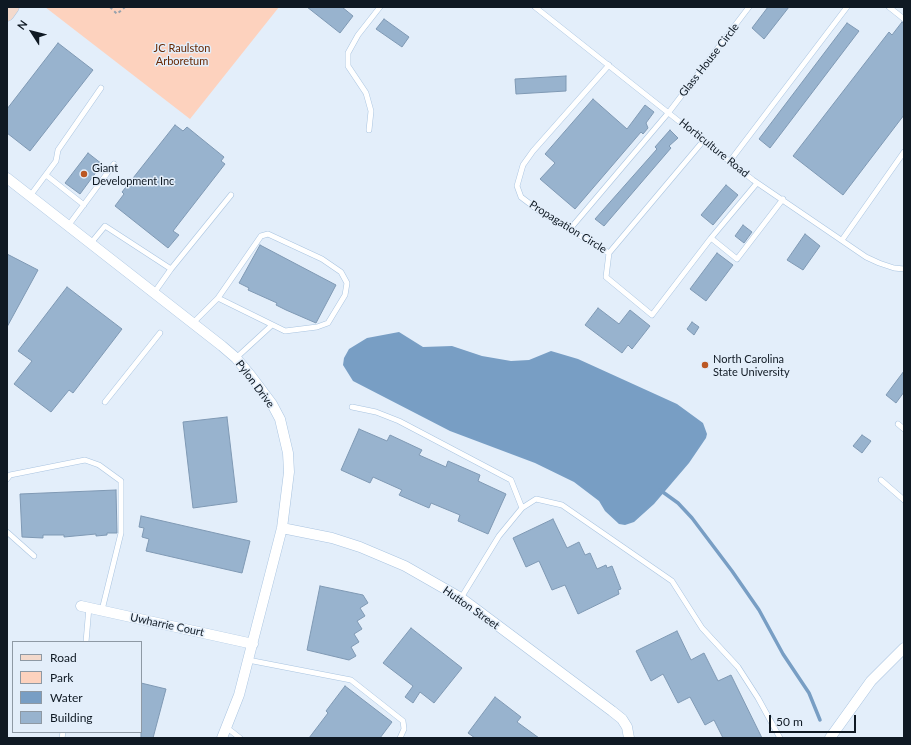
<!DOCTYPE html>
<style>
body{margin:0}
#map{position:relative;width:911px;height:745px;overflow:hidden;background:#e3eefa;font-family:Lato,sans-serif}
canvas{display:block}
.frame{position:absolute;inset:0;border:8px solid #0f1923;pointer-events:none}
.legend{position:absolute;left:12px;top:641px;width:130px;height:92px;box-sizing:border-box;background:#e3eefa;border:1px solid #8e99a4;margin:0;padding:5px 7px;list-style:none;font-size:12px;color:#0f1923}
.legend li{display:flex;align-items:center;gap:8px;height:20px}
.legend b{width:20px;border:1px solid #8e99a4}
.north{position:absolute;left:12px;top:12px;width:40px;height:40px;-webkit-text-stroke:3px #e3eefa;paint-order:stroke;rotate:306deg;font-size:11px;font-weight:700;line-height:16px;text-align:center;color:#0f1923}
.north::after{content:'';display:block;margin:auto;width:14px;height:18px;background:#0f1923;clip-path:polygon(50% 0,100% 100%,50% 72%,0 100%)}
.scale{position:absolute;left:769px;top:715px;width:87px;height:18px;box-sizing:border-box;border:2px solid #0f1923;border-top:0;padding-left:5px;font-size:12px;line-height:14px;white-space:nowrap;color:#0f1923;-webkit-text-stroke:3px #e3eefa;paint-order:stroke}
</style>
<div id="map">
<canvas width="911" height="745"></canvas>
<div class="frame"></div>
<ul class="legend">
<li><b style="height:5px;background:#f3d9cc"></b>Road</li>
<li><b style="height:11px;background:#fdd2be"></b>Park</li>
<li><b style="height:11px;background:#789ec4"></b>Water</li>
<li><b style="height:11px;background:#98b3ce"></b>Building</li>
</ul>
<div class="north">N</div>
<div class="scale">50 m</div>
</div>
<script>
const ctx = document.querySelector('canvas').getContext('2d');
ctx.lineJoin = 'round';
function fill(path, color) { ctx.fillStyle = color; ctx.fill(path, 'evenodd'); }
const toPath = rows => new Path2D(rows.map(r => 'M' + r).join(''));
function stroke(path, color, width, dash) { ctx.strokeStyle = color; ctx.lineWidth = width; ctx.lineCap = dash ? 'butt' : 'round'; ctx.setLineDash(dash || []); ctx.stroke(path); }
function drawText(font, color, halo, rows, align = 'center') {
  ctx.font = font + ' Lato,sans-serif'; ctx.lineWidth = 3; ctx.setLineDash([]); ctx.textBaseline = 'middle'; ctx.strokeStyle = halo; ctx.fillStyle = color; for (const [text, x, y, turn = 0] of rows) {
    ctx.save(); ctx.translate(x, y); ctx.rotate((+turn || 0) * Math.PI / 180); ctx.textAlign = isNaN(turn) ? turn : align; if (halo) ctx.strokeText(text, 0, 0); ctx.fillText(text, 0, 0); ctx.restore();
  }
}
const green = toPath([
 [45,7,279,7,190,119]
]);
const water = toPath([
 [399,332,423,347,452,346,482,356,511,361,529,360,551,351,578,359,677,404,703,423,707,434,706,438,689,463,654,504,634,522,625,525,619,524,605,511,599,501,574,482,535,463,450,431,353,381,343,365,344,358,349,349,367,338]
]);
const stream = toPath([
 [660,490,678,503,692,518,732,571,759,610,783,654,809,693,820,720]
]);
const building = toPath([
 [307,7,342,7,353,16,340,33,307,7],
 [768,7,789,7,764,39,752,28,768,7],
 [384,19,409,37,402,47,376,29,384,19],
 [902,22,904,23,904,115,843,195,793,156,889,32,892,35,902,22],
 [847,23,859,31,770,148,759,139,847,23],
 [58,43,93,70,30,151,7,133,7,109,58,43],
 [566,76,566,91,516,94,515,79,566,76],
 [593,99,627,129,645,105,654,112,646,123,648,128,643,134,641,132,575,209,540,179,555,163,545,154,593,99],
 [175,125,183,131,187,127,224,157,221,161,225,164,173,231,179,235,168,248,115,206,124,194,122,192,175,125],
 [670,130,678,138,669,146,671,148,604,226,595,219,657,149,655,147,670,130],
 [88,153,102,164,80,194,65,183,88,153],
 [726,185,738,195,713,225,701,215,726,185],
 [743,225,752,232,744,243,735,236,743,225],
 [805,234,820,246,803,270,787,260,805,234],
 [260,245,336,285,316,323,286,310,276,305,277,303,248,290,249,288,239,283,260,245],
 [717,253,733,265,706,301,690,289,717,253],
 [7,254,38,270,7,327,7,254],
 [67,287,122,329,73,393,69,390,51,412,14,384,32,361,18,351,67,287],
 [598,308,619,324,630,310,650,326,632,349,628,345,622,353,585,325,598,308],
 [692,322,699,327,694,335,687,329,692,322],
 [904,371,904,392,896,403,886,395,904,371],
 [227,417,237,502,193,508,183,422,227,417],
 [359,429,387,441,390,435,422,450,419,455,446,467,448,461,480,475,478,481,506,494,488,534,458,521,460,515,431,503,429,508,399,495,402,490,373,477,370,483,341,470,359,429],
 [862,435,871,441,862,453,853,446,862,435],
 [116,490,117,533,107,533,107,535,96,536,96,534,64,537,64,535,43,535,43,538,22,537,20,494,116,490],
 [141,516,250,541,242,573,146,551,149,539,142,537,144,528,139,527,141,516],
 [553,519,567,548,579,542,585,555,590,553,597,569,606,565,607,568,612,566,621,589,618,590,619,594,578,614,565,585,552,590,539,561,526,567,513,538,553,519],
 [320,586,363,595,368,603,360,608,365,616,357,621,362,629,354,634,359,642,351,647,356,656,349,660,307,650,320,586],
 [411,628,462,668,434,703,420,692,413,703,405,697,413,686,383,663,411,628],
 [677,631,691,660,704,653,718,681,731,675,762,738,723,738,714,720,705,725,690,697,678,703,663,674,651,681,636,651,677,631],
 [141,683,166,689,153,738,141,738,141,683],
 [345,686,392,722,380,738,309,738,328,713,326,711,345,686],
 [495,697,521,717,517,722,539,738,475,738,468,733,495,697]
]);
const path = toPath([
 [110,7,117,14,125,7]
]);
const lane = toPath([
 [535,7,753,180,866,257,879,263,894,268,904,269],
 [889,7,904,19],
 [609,65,533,151,523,165,517,186,521,197,542,213,609,253,704,140],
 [369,130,371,111,366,93,348,66,348,53,358,35,380,7],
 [730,161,847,7],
 [46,175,84,205],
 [30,196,56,161,58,150,101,88],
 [68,226,114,164],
 [570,229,669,112,749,7],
 [711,238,737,259,783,199],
 [842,240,904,152],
 [91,243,105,226,171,269,231,195],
 [609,253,606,277,652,315,711,238,757,183],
 [154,293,171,269],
 [193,323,218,298,261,236,268,234,322,259,341,272,347,283,345,295,328,323,317,327,285,331,218,298],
 [236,358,272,325],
 [105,402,160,333],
 [352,407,376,412,399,421,511,480,522,508],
 [898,424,904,429],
 [7,479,10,475,85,460,99,465,121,481,121,533,102,610],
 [881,480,904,500],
 [7,532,34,556],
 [461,598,499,536,522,508,536,499,562,505,672,581,702,628,738,667,758,698,780,738],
 [86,642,89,607],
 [248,660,351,680,403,721,404,729,400,738],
 [226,727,240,738],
 [62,738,63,732]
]);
const street = toPath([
 [7,178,222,346,236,358,251,376,272,404,280,419,288,453,289,472,282,528,239,695,222,738],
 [282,528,332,538,360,547,405,566,461,598,612,711,622,719,627,727,629,738],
 [81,606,253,644],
 [830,738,871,681,904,648]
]);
const secondary = toPath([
 [7,14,12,7]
]);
const markers = [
 [84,174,4,"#bb5723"],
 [705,365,4,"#bb5723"]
];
const parkNames = [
 ["JC Raulston",182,48],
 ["Arboretum",182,61]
];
const streetNames = [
 ["Glass House Circle",709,60,-52],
 ["Horticulture Road",714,148,39],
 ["Propagation Circle",568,227,32],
 ["Pylon Drive",255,384,53],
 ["Hutton Street",471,608,35],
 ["Uwharrie Court",167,625,12]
];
const poiNames = [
 ["Giant",92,168],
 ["Development Inc",92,181],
 ["North Carolina",713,359],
 ["State University",713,372]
];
fill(green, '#fdd2be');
fill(water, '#789ec4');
stroke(stream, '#789ec4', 3.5);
fill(building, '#98b3ce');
stroke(building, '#7f99b4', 1);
stroke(lane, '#a9c4e0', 6);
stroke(street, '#a9c4e0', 11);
stroke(secondary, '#a9c4e0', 15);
stroke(path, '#97a2ad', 2, [3, 3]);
stroke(lane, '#fff', 5);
stroke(street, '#fff', 10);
stroke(secondary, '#f3d9cc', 14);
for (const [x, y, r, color] of markers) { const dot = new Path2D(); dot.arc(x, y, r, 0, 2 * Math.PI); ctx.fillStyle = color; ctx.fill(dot); stroke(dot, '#e3eefa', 1.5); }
drawText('11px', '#682904', '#e3eefa', parkNames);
drawText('11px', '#0f1923', '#e3eefa', streetNames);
drawText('11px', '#0f1923', '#e3eefa', poiNames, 'left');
</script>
